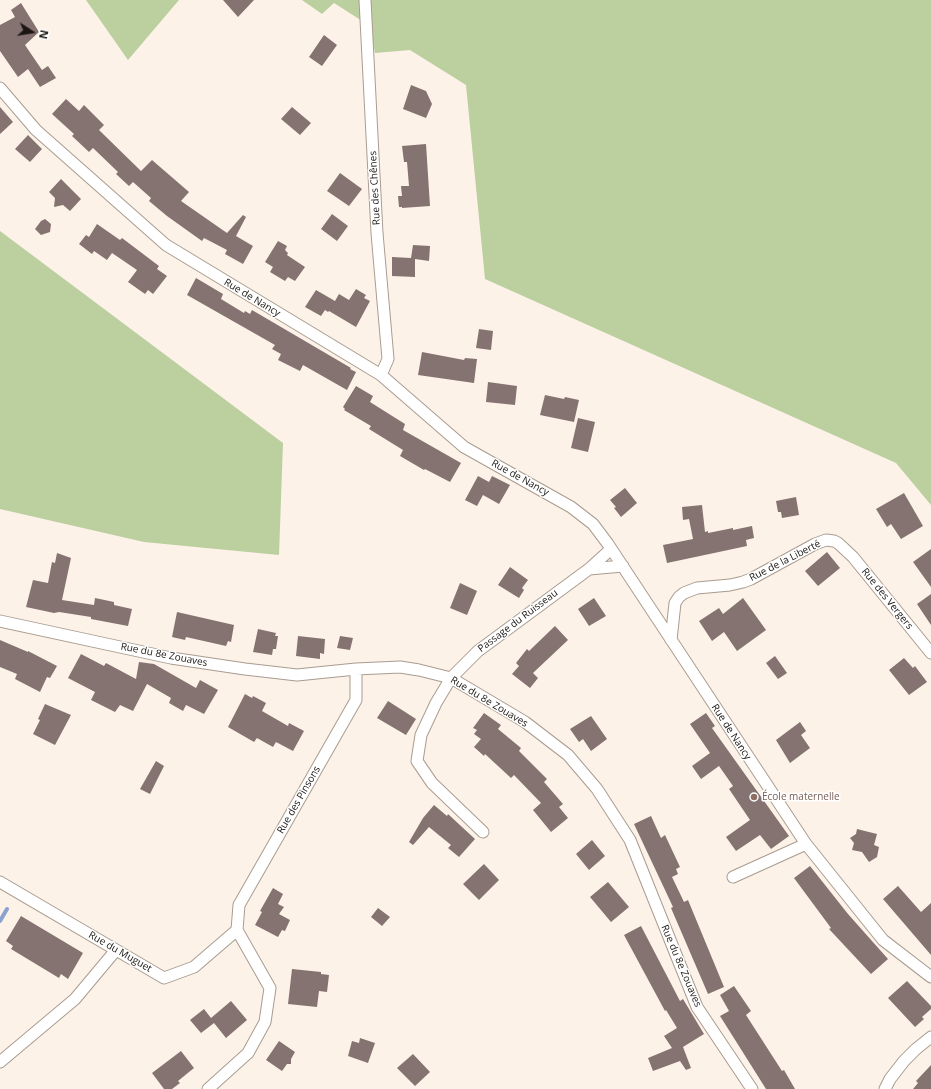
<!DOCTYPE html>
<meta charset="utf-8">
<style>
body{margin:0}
#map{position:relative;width:931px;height:1089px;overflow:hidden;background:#fdf2e8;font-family:"Open Sans",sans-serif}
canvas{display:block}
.north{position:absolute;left:12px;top:12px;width:40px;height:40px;-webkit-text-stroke:3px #fff;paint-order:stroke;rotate:102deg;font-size:11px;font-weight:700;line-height:16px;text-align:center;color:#1b1612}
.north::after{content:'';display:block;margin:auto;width:14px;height:18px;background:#1b1612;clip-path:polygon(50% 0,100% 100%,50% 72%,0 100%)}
</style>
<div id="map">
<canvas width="931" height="1089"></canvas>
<div class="north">N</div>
</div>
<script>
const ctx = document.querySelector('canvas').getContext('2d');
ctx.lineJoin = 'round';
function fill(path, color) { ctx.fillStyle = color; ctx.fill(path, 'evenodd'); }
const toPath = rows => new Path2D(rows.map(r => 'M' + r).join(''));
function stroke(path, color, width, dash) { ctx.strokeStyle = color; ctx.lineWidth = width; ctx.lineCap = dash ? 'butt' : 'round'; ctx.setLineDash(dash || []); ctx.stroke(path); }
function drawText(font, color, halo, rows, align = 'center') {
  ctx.font = font + ' "Open Sans",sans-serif'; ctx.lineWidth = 3; ctx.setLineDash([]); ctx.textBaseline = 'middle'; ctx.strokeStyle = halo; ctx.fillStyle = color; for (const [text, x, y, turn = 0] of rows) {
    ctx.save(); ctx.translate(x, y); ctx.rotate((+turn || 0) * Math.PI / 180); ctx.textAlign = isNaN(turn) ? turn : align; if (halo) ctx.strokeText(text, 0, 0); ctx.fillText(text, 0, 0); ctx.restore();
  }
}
const green = toPath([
 [86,0,179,0,128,60],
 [302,0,931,0,931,505,896,463,485,279,466,85,410,50,375,53,370,26,334,3,322,14],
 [0,231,283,443,279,555,144,542,0,509]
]);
const stream = toPath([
 [0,921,7,909]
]);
const building = toPath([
 [223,0,254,0,238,17],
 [21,3,39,32,25,45,42,70,48,66,56,78,40,87,28,69,18,77,0,51,0,25,15,17,11,10],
 [324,35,337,45,322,66,309,57],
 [411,85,426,91,432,104,426,118,403,109],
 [66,99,79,111,84,105,104,125,99,130,141,171,152,160,189,192,181,201,227,233,243,215,246,217,236,236,253,246,243,264,225,254,227,250,204,238,202,241,167,216,149,201,151,198,133,182,129,186,116,174,118,172,93,148,89,152,72,136,74,134,52,114],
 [0,107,13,122,0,134],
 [292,107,311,123,300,135,281,119],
 [28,135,42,149,30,162,15,149],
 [426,144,430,206,402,208,402,207,399,207,398,196,402,196,401,186,409,186,407,162,404,162,402,146],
 [340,173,362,189,349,206,327,191],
 [61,179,81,199,70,211,63,205,54,207,55,198,49,192],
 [332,214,348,226,337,241,321,229],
 [45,219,51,224,50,232,41,235,35,229,41,221],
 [97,224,120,240,122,238,159,266,157,269,167,276,153,294,148,290,145,294,128,282,137,270,112,253,107,260,94,251,92,254,79,244,86,235,89,237],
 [278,241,287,246,285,250,288,253,287,255,305,267,295,281,288,277,285,281,270,272,273,267,265,262],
 [413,245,430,246,429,261,415,259,415,277,392,276,392,257,411,258],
 [196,278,223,294,221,299,244,313,245,311,250,314,252,310,351,368,350,369,356,372,347,390,303,365,300,371,278,360,281,354,272,349,275,345,187,295],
 [356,289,366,295,364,298,370,301,356,327,329,311,328,312,325,310,321,316,305,307,316,290,335,301,339,294,349,300],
 [479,329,493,331,491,350,476,348],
 [422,352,464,360,465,358,477,359,474,383,418,375],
 [488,382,517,386,515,405,486,402],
 [356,386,373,396,370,402,405,424,403,430,461,463,450,482,425,469,424,470,400,456,403,450,369,429,371,426,344,410,345,409,343,407],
 [545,395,564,399,565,397,579,400,574,422,540,415],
 [578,418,595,422,588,452,571,448],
 [478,476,489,482,492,476,510,485,499,504,483,495,477,506,465,500],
 [625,488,637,503,621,517,614,508,616,507,610,500],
 [904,493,923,526,901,539,891,524,887,527,876,509],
 [796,497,799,515,782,518,781,512,778,512,776,501],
 [702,505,705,532,708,531,708,533,733,528,733,530,752,526,754,538,746,540,747,546,667,563,663,545,693,539,689,519,683,520,682,507],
 [931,549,931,587,913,562],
 [827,552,840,568,818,586,805,571],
 [57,553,71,558,62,600,94,605,95,598,114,602,114,605,132,609,128,626,91,619,91,617,59,612,54,613,26,607,33,580,48,583,52,562,55,563],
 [510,567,528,580,522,588,524,590,519,598,498,585],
 [460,583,477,591,467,615,450,608],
 [931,594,931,625,917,604],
 [594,598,606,616,589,626,578,609],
 [743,598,766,630,737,651,724,632,712,641,699,621,719,608,723,614],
 [177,612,234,625,231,642,228,641,226,646,186,637,185,640,172,637],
 [555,626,568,640,533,673,538,678,530,688,512,674,519,666,516,663,527,649,529,651],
 [258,629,276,633,275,636,278,636,276,649,273,649,272,655,253,652],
 [298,636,325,639,324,654,320,653,320,659,296,656],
 [340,636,353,638,350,650,337,648],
 [0,640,28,652,28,651,57,666,50,678,47,677,40,692,15,679,17,674,0,667],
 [81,654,104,666,106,663,136,679,139,662,154,664,196,688,200,680,218,690,204,714,186,705,183,711,169,703,171,698,147,684,133,711,120,705,115,712,91,700,95,692,68,678],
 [775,656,787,673,778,679,766,663],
 [904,658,913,668,915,666,927,682,909,695,889,670],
 [245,694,252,698,253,696,266,703,262,711,288,726,289,723,304,731,293,751,276,742,273,747,257,738,254,742,228,727],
 [388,701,416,719,406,735,377,718],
 [45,704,71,715,55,745,33,734,40,720,38,719],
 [484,713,501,725,498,729,521,748,519,751,547,779,544,782,563,804,559,807,568,818,551,832,533,810,541,803,514,775,511,778,485,754,484,756,474,747,481,739,474,734,477,730,473,728],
 [706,713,715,726,712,728,789,836,771,849,760,835,736,851,726,837,750,820,729,789,733,786,719,766,701,779,692,766,710,753,690,724],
 [591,716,607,739,591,751,583,739,579,742,570,729],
 [800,722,806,731,801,735,810,748,790,763,776,740],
 [156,761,164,766,150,794,140,789],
 [434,805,447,816,448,814,475,839,459,857,448,848,451,845,429,827,413,845,409,842,423,818],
 [651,816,661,838,665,835,680,867,676,869,678,874,672,877,684,902,688,900,724,987,708,994,671,908,673,907,634,824],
 [857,829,877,834,874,845,879,847,877,857,869,862,862,852,852,850,854,843,850,838,856,834],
 [592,840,605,856,589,870,576,854],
 [484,864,499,880,479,900,463,884],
 [810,866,848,914,888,959,871,974,829,929,831,928,794,878],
 [608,882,629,907,611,922,590,897],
 [898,886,921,912,931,903,931,955,883,899],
 [273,888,283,894,278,904,284,907,279,914,290,920,285,931,282,930,278,937,255,925,262,912,260,911],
 [378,908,390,917,382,926,371,917],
 [21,916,83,953,68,979,61,974,59,978,11,949,13,946,6,941],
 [641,926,680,1001,683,999,704,1034,683,1047,691,1068,686,1070,680,1061,653,1071,648,1058,672,1048,664,1036,677,1028,666,1010,665,1011,624,935],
 [292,969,321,972,321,974,329,975,327,992,319,991,317,1007,288,1004],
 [907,981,931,1006,931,1009,922,1017,924,1019,915,1027,888,998],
 [734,986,751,1011,746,1015,782,1071,784,1070,795,1089,766,1089,720,1016,729,1011,720,995],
 [231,1001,247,1020,226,1038,214,1023,201,1033,190,1020,204,1009,211,1018],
 [360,1038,375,1043,368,1063,348,1056,352,1041,359,1043],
 [279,1041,295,1052,291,1059,291,1064,287,1064,282,1071,266,1060],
 [181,1051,194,1068,178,1081,180,1083,172,1089,164,1089,152,1073],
 [413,1054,430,1072,415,1086,397,1068],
 [931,1065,931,1089,913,1089,918,1083,916,1081]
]);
const street = toPath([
 [365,0,377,233,388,359,381,375],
 [0,88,36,130,166,245,381,375,464,447,571,507,593,524,608,544,806,844,883,940,931,977],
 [589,569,623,566],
 [0,621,171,658,245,669,297,675,356,669,400,667,419,670,451,678,525,722,568,755,597,789,630,840,697,1007,752,1089],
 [671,640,675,603,679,597,684,593,697,588,730,585,743,582,751,579,815,544,826,540,834,541,838,543,853,557,931,653],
 [483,832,432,783,417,761,421,735,436,703,451,678,478,651,589,569,611,549],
 [733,877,806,844],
 [0,882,164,978,194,967,237,930],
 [237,930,239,905,356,700,356,669],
 [0,1062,75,999,116,950],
 [208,1089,248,1053,265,1022,270,988,237,930],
 [885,1089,890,1079,904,1061,916,1049,931,1037]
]);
const markers = [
 [754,797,4,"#8d6e63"]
];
const streetNames = [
 ["Rue des Chênes",375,188,-93],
 ["Rue de Nancy",252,298,31],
 ["Rue de Nancy",520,478,29],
 ["Rue de la Liberté",785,561,-27],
 ["Rue des Vergers",887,599,51],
 ["Passage du Ruisseau",518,621,-37],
 ["Rue du 8e Zouaves",164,655,11],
 ["Rue du 8e Zouaves",489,702,31],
 ["Rue de Nancy",731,732,57],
 ["Rue des Pinsons",299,800,-60],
 ["Rue du Muguet",120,952,30],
 ["Rue du 8e Zouaves",681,966,67]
];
const educationNames = [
 ["École maternelle",762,797]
];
fill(green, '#bbcf9f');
stroke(stream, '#89a2ce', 4);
fill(building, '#857371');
stroke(street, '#a99c90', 13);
stroke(street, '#fff', 11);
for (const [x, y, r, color] of markers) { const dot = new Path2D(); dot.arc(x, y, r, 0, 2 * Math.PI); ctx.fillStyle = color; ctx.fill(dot); stroke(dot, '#fff', 1.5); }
drawText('10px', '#1b1612', '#fff', streetNames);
drawText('10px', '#785e54', '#fff', educationNames, 'left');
</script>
